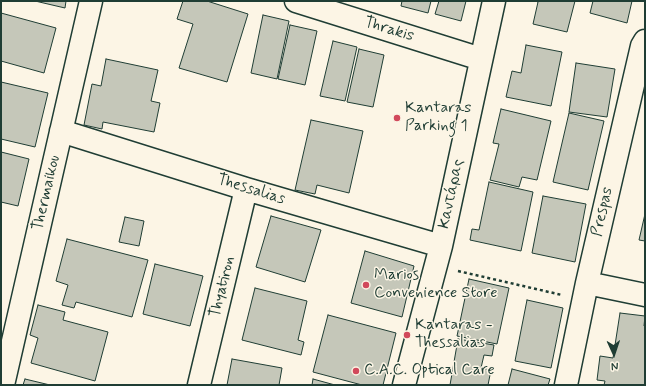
<!DOCTYPE html>
<meta charset="utf-8">
<style>
body{margin:0}
#map{position:relative;width:646px;height:386px;overflow:hidden;background:#fcf5e5;font-family:Mynerve,sans-serif}
canvas{display:block}
.frame{position:absolute;inset:0;border:2px solid #1f3d34;pointer-events:none}
.north{position:absolute;left:594px;top:334px;width:40px;height:40px;-webkit-text-stroke:3px #fcf5e5;paint-order:stroke;rotate:177deg;font-size:11px;font-weight:700;line-height:16px;text-align:center;color:#1f3d34}
.north::after{content:'';display:block;margin:auto;width:14px;height:18px;background:#1f3d34;clip-path:polygon(50% 0,100% 100%,50% 72%,0 100%)}
</style>
<div id="map">
<canvas width="646" height="386"></canvas>
<div class="frame"></div>
<div class="north">N</div>
</div>
<script>
const ctx = document.querySelector('canvas').getContext('2d');
ctx.lineJoin = 'round';
function fill(path, color) { ctx.fillStyle = color; ctx.fill(path, 'evenodd'); }
const toPath = rows => new Path2D(rows.map(r => 'M' + r).join(''));
function stroke(path, color, width, dash) { ctx.strokeStyle = color; ctx.lineWidth = width; ctx.lineCap = dash ? 'butt' : 'round'; ctx.setLineDash(dash || []); ctx.stroke(path); }
function drawText(font, color, halo, rows, align = 'center') {
  ctx.font = font + ' Mynerve,sans-serif'; ctx.lineWidth = 3; ctx.setLineDash([]); ctx.textBaseline = 'middle'; ctx.strokeStyle = halo; ctx.fillStyle = color; for (const [text, x, y, turn = 0] of rows) {
    ctx.save(); ctx.translate(x, y); ctx.rotate((+turn || 0) * Math.PI / 180); ctx.textAlign = isNaN(turn) ? turn : align; if (halo) ctx.strokeText(text, 0, 0); ctx.fillText(text, 0, 0); ctx.restore();
  }
}
const building = toPath([
 [35,1,66,1,65,8,35,1],
 [183,1,207,1,248,14,227,82,179,68,193,24,177,19,183,1],
 [402,1,431,1,428,13,401,6,402,1],
 [439,1,466,1,461,21,435,14,439,1],
 [535,1,575,1,567,32,533,24,538,2,535,1],
 [593,1,632,1,627,23,590,13,593,1],
 [1,13,56,28,44,73,1,61,1,13],
 [263,15,289,21,277,79,251,73,263,15],
 [290,25,317,31,305,85,278,79,290,25],
 [333,41,357,47,345,101,320,96,333,41],
 [526,45,562,52,551,106,506,97,512,71,521,73,526,45],
 [359,49,384,55,373,107,347,102,359,49],
 [106,59,158,70,151,101,160,103,154,132,103,122,102,129,84,125,92,84,101,86,106,59],
 [576,63,615,69,607,117,569,112,576,63],
 [1,82,48,93,35,147,1,139,1,82],
 [501,109,551,121,537,180,522,177,519,187,490,180,499,144,493,143,501,109],
 [569,113,604,121,588,190,553,182,569,113],
 [311,120,363,131,349,193,317,185,315,194,295,190,311,120],
 [1,152,29,159,18,206,1,202,1,152],
 [489,182,533,192,521,251,470,240,472,229,479,230,489,182],
 [543,196,586,204,575,262,532,253,543,196],
 [645,214,645,241,639,240,645,214],
 [271,216,321,230,305,282,256,267,271,216],
 [125,217,144,221,139,246,119,242,125,217],
 [67,239,148,260,132,317,76,302,74,308,62,305,68,285,56,281,67,239],
 [365,251,414,266,402,317,351,303,365,251],
 [155,264,203,276,190,326,143,314,155,264],
 [469,279,509,288,497,344,457,336,469,279],
 [255,288,307,301,298,340,304,342,301,355,242,340,255,288],
 [527,300,563,308,551,368,515,361,527,300],
 [38,305,65,312,63,320,108,332,95,381,31,363,38,338,30,335,38,305],
 [620,313,645,316,644,326,645,326,645,385,604,385,605,381,597,380,600,356,613,358,620,313],
 [328,315,396,333,383,385,362,385,313,372,328,315],
 [458,339,494,345,492,356,484,355,481,368,491,370,488,385,450,385,458,339],
 [232,359,282,368,279,385,227,385,232,359],
 [512,369,550,379,548,385,508,385,512,369],
 [25,379,50,385,23,385,25,379],
 [313,379,335,385,312,385,313,379]
]);
const path = toPath([
 [458,271,562,295]
]);
const minor = toPath([
 [296,1,481,59],
 [61,131,246,189,441,246],
 [587,283,645,295],
 [3,385,91,1],
 [199,385,246,189],
 [404,385,441,246,494,1],
 [566,385,587,283,642,46,645,41]
]);
const markers = [
 [397,118,4,"#d1495b"],
 [366,285,4,"#d1495b"],
 [407,335,4,"#d1495b"],
 [356,371,4,"#d1495b"]
];
const streetNames = [
 ["Thrakis",389,30,17],
 ["Thessalias",251,190,17],
 ["Thermaikou",47,193,-77],
 ["Καντάρας",452,194,-78],
 ["Prespas",603,212,-77],
 ["Thyatiron",223,287,-76]
];
const poiNames = [
 ["Kantaras",405,109],
 ["Parking 1",405,127],
 ["Marios",374,276],
 ["Convenience Store",374,294],
 ["Kantaras -",415,326],
 ["Thessalias",415,344],
 ["C.A.C. Optical Care",364,371]
];
fill(building, '#c5c7b9');
stroke(building, '#1f3d34', 1);
stroke(minor, '#1f3d34', 25);
stroke(path, '#1f3d34', 2.5, [3, 3]);
stroke(minor, '#fcf5e5', 22);
for (const [x, y, r, color] of markers) { const dot = new Path2D(); dot.arc(x, y, r, 0, 2 * Math.PI); ctx.fillStyle = color; ctx.fill(dot); stroke(dot, '#fcf5e5', 1.5); }
drawText('16px', '#1f3d34', '#fcf5e5', streetNames);
drawText('16px', '#1f3d34', '#fcf5e5', poiNames, 'left');
</script>
